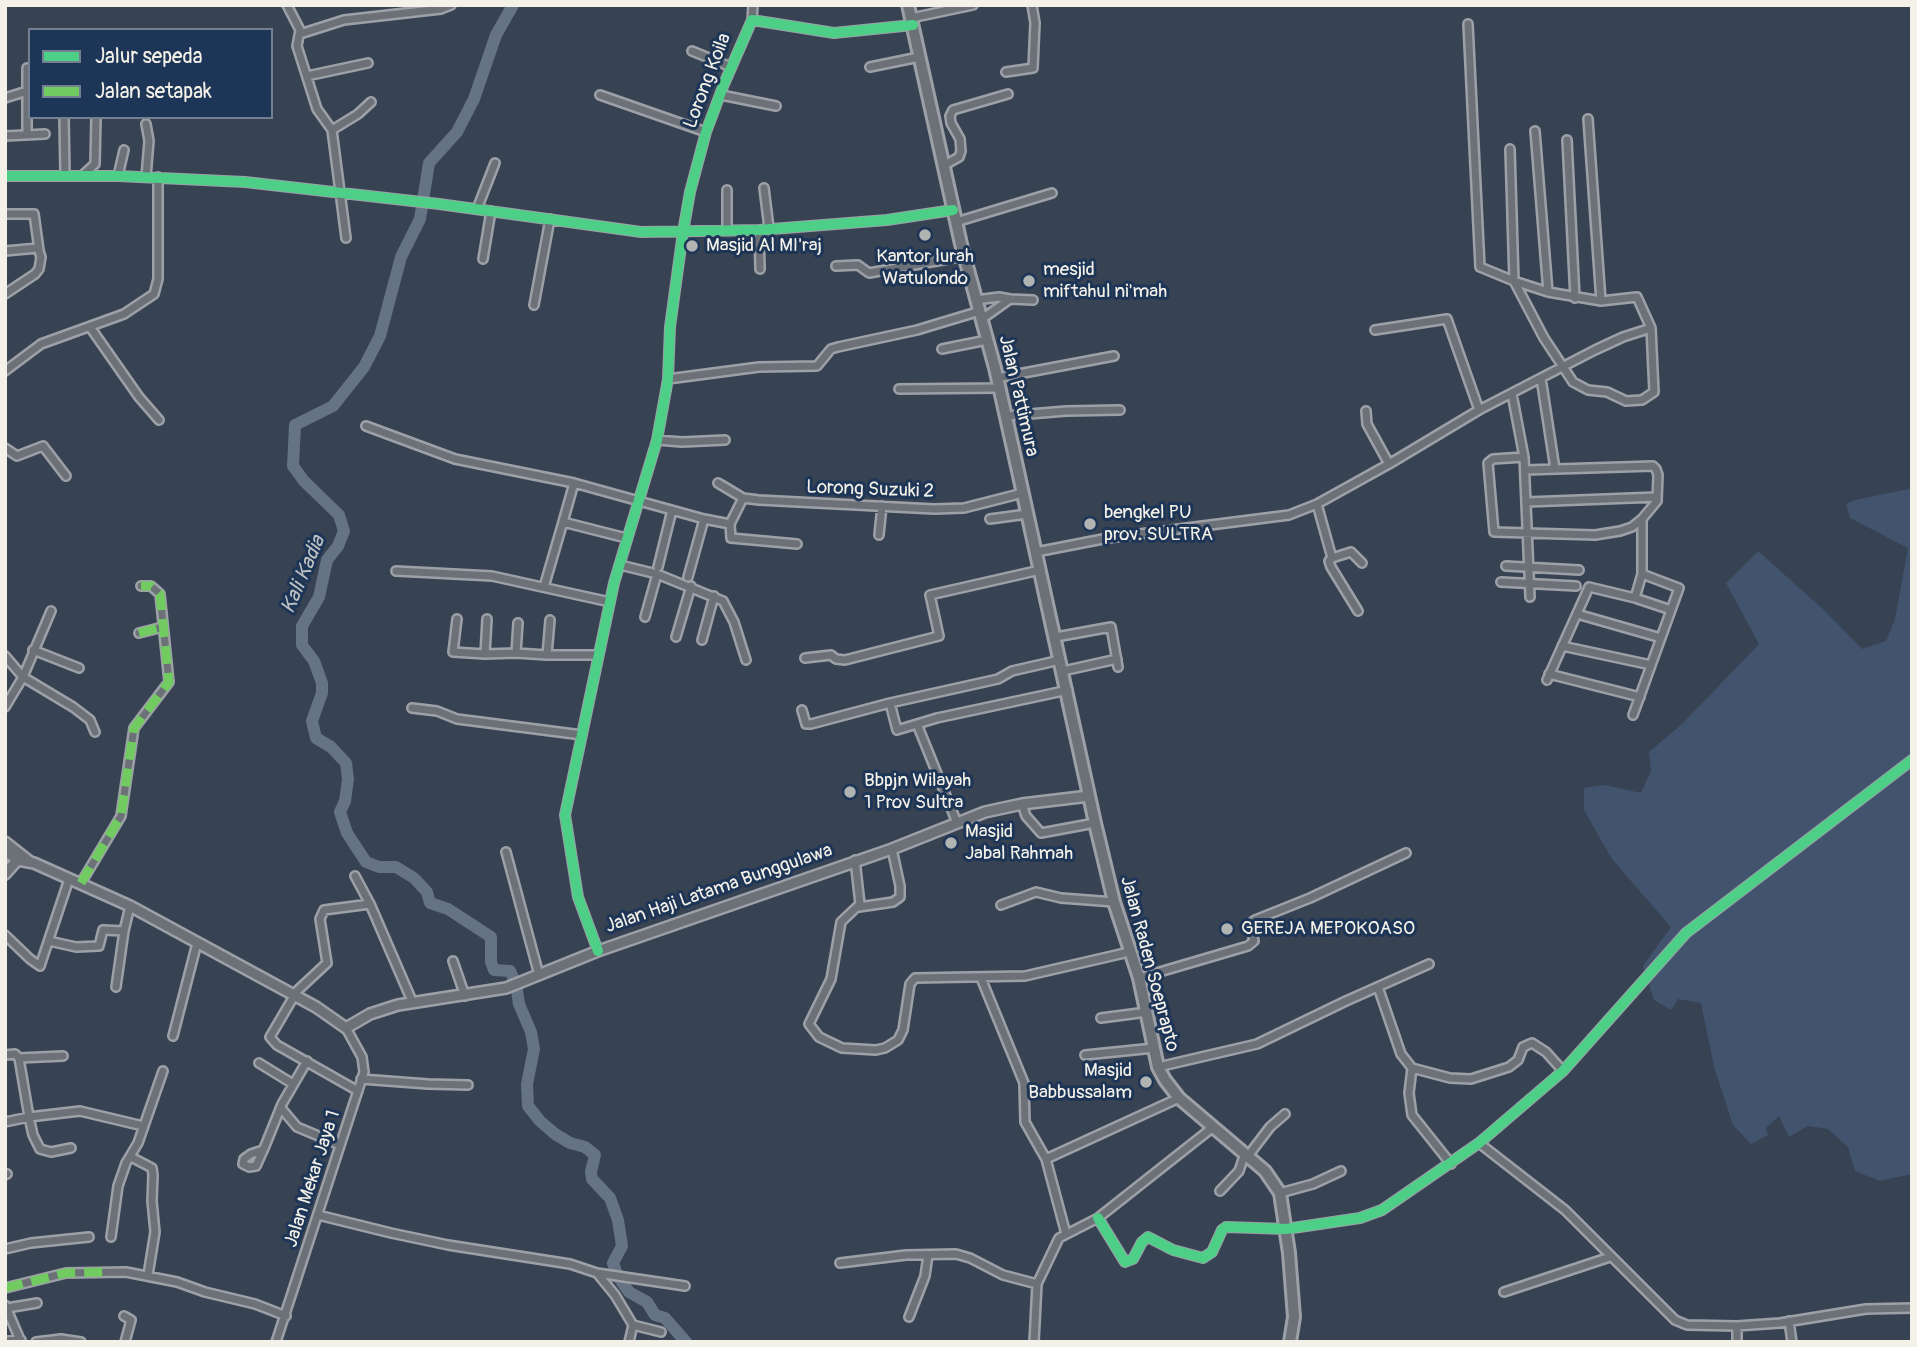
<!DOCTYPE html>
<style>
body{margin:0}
#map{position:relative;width:1917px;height:1347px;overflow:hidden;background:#374253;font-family:Pangolin,sans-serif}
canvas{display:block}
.frame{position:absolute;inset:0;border:7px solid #f4f1e8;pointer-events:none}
.legend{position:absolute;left:28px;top:28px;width:245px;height:91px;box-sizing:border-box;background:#1d3557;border:2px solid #738091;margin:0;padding:9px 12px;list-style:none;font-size:21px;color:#f4f1e8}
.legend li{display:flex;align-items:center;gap:14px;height:35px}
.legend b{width:35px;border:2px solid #738091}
</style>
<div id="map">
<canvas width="1917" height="1347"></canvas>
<div class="frame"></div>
<ul class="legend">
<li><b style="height:9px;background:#4dcf88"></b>Jalur sepeda</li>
<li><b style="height:9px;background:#71cb61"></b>Jalan setapak</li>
</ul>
</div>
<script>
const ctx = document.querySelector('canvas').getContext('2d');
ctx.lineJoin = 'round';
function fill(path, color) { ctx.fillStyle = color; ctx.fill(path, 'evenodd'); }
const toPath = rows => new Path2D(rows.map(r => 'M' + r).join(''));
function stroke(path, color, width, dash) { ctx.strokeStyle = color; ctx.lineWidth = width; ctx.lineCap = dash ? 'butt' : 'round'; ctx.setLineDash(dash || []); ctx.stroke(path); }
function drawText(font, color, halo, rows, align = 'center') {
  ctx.font = font + ' Pangolin,sans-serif'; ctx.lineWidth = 6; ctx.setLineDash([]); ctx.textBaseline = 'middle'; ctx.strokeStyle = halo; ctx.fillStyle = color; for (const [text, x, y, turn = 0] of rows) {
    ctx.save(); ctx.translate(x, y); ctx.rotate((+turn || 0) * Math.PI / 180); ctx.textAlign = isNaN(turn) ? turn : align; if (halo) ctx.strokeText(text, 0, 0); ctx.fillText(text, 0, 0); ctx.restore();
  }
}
const green = toPath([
 [1909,489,1912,492,1912,1174,1880,1181,1855,1171,1848,1147,1828,1129,1808,1126,1789,1137,1779,1116,1766,1128,1768,1135,1751,1144,1733,1125,1714,1067,1701,1003,1678,999,1671,1010,1654,1000,1643,966,1671,927,1612,859,1584,810,1584,788,1605,785,1641,793,1651,771,1649,752,1683,723,1759,644,1726,583,1758,551,1824,610,1862,649,1886,641,1895,619,1908,548,1850,518,1846,504,1855,500]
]);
const river = toPath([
 [513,5,496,35,474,99,457,132,429,163,420,219,401,257,380,336,364,367,333,406,295,425,293,466,304,481,339,515,344,531,338,546,327,560,319,597,302,626,302,645,314,661,322,683,322,693,312,721,316,738,331,747,346,763,348,779,345,801,340,812,347,833,366,862,379,867,396,867,414,878,427,892,430,903,448,909,491,937,491,962,494,970,510,971,516,984,519,1004,531,1032,534,1049,527,1084,528,1106,540,1121,555,1134,570,1143,585,1147,595,1155,591,1172,592,1179,610,1198,618,1220,622,1246,613,1263,617,1275,629,1292,647,1302,655,1315,665,1318,686,1342]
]);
const minor = toPath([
 [287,5,300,30,297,46,317,109,332,130,346,238],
 [911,18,973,5],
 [752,20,753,5],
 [1468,24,1480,267,1514,281,1548,292,1535,131],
 [300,34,344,20,441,9,451,5],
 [692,51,731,67],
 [870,67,919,57],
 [1006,72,1033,68,1035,23,1032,5],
 [307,76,368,63],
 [600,95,706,132],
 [721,95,776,106],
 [5,98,27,91],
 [64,117,65,175],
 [1588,119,1601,301],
 [146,124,149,141,146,177],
 [332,130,358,114,371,102],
 [27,134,27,68],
 [5,136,45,134],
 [1567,140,1575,298],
 [1510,149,1514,281,1544,338,1573,382,1588,390,1607,392,1626,401,1642,400,1654,392,1651,328,1637,297,1601,301,1548,292],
 [943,166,959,157,961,151,960,139,951,123,950,116,953,110,1008,94],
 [83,175,95,164,96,117],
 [5,176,118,176,245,182,439,204,641,232,759,230,887,220,953,210],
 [118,176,124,150],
 [764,188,769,228],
 [727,190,727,230],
 [477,209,495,163],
 [5,214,34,214,39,250],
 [956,222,1052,193],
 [759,230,760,269],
 [5,251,38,248,41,257,39,269,35,274,5,294],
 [483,259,491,211],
 [836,266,858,265,869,273,965,256],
 [976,300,999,297,1010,299],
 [534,305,550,219],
 [982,319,1010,299,1033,300],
 [90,327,139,397,159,420],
 [1375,330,1447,319,1479,410],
 [942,349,987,340],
 [5,371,41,344,124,314,154,294,158,279,158,177],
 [997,378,1114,356],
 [1541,378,1555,469],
 [668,379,759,367,817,366,831,349,838,347,917,330,980,311],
 [899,389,999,388],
 [1512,394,1524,457,1530,597],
 [1366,411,1367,424,1389,464],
 [1006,416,1066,411,1120,410],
 [366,426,455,459,574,483],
 [657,440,682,442,725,440],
 [5,448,17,456,43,446,66,476],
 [1524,457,1493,459,1488,463,1494,532,1595,535,1620,531,1632,527,1642,519,1657,501,1658,475,1656,469,1653,466,1525,470],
 [718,483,743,498,759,500,934,509,964,508,1023,493],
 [743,498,730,524,731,538,797,544],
 [1527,502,1657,497],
 [1317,504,1332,558,1329,561,1331,567,1358,611],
 [990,519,1027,514],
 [563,522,574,483,704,519,730,524],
 [879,535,882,506],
 [1036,552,1108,538,1289,515,1317,504,1389,464,1479,410,1595,350,1623,337,1651,328],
 [1332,558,1351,552,1362,563],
 [620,565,657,574,723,601,734,622,746,660],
 [1506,566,1579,570],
 [658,567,672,510],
 [396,571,492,576,610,602],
 [688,577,704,519],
 [1501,582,1576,586],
 [544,587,563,522,626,538],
 [1635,598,1671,610],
 [1577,614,1661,638],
 [645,617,657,574],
 [457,619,453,652,485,654],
 [487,619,485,654,516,653],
 [550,620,547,655,598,655],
 [518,623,516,653,547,655],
 [139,633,163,627],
 [676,637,691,586],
 [1056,637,1111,627,1118,667],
 [702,640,714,596],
 [1562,646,1651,665],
 [33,650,79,668],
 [5,656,23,677,73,707,90,720,95,732],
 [805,658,831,655,836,659,845,660,939,636,930,595,1040,570],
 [1063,671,1117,659],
 [1549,674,1640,697],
 [1547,680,1589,587,1635,598,1642,574],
 [890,703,897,730,937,718,1068,690],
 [5,707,23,677,51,611],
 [412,708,437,711,457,719,582,735],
 [802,710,806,724,811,724,890,703,998,679,1012,671,1060,660],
 [1633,715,1679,588,1642,574,1642,519],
 [917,724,957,823],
 [1022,804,1026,816,1041,833,1095,823],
 [506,852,539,975],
 [855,860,860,904,841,922,831,979,809,1024,819,1037,842,1048,876,1050,885,1048,898,1040,903,1030,910,984,915,978,1025,976,1129,952],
 [355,876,370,904],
 [81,883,121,816,134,728,169,682,160,594,151,586,141,586],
 [1001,905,1036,892,1061,898,1114,902],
 [859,907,893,902,900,897,900,886,892,849],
 [5,935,30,959,40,966,69,879],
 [49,941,76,947,99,946,103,930,124,931,130,906],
 [598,951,578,897,565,815,614,583,657,440,668,379,670,327,683,232,690,192,706,132,724,84,752,20,834,33,913,25],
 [453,961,465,996],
 [981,978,1024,1083,1025,1122,1046,1159,1066,1234],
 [1139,978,1248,946,1254,941,1250,924,1255,920,1310,898,1406,853],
 [116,987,124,931],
 [1378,987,1401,1054,1412,1068,1450,1078,1471,1079,1509,1067,1518,1060,1523,1047,1532,1043,1546,1052,1563,1071],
 [1101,1018,1147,1012],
 [173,1036,197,943],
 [5,1055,15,1054,19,1058,29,1117,80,1111,143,1126],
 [1085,1055,1154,1048],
 [19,1058,63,1056],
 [259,1063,293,1084],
 [1158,1067,1257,1044,1346,1001,1429,964],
 [1412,1068,1409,1093,1412,1115,1451,1164],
 [361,1079,428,1084,468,1085],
 [358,1091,277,1045,270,1037,297,991,327,963,320,919,324,910,370,904,412,1001],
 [281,1108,297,1127,340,1145],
 [5,1122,29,1117,33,1135,40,1149,51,1152,71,1148],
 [1479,1143,1565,1210,1675,1320,1687,1325,1737,1326,1780,1323,1866,1309,1912,1308],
 [263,1150,251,1154,244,1159,243,1164,249,1167,256,1166,265,1146,282,1104,307,1061],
 [1248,1156,1270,1127,1285,1114],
 [131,1157,152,1168,153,1175,152,1201,155,1232,148,1275],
 [1046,1159,1179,1098],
 [5,1175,7,1174],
 [1220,1191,1239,1171,1245,1153],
 [1280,1193,1313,1184,1341,1171],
 [318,1215,391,1233,448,1245,570,1264,597,1273,615,1295,633,1325,629,1342],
 [1098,1218,1125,1262,1133,1259,1142,1242,1148,1237,1173,1250,1203,1258,1212,1252,1222,1230,1226,1227,1286,1229,1360,1218,1382,1210,1479,1143,1563,1071,1686,933,1912,760],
 [111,1237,118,1186,126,1163,138,1143,163,1071],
 [5,1249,31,1243,89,1237],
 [840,1263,906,1255,956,1254,970,1258,1003,1275,1037,1284],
 [597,1273,685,1286],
 [5,1288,66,1273,126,1272,177,1282,205,1292,255,1304,286,1316],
 [1504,1292,1610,1257],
 [5,1305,21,1342],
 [7,1308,37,1303],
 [124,1316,131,1320,125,1342],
 [909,1317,925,1276,928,1255],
 [1789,1321,1792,1342],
 [633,1325,661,1332],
 [1737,1326,1737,1342],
 [5,1341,21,1340],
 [36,1342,61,1339,81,1342],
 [276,1342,364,1072,362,1057,346,1028],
 [1034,1342,1037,1284,1059,1238,1098,1218,1212,1128]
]);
const major = toPath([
 [5,842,29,861],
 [5,851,18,860,34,863,130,906,316,1007,346,1028,370,1014,398,1005,506,988,598,951,892,849,985,812,1022,804,1089,796],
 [5,874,21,856]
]);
const highway = toPath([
 [908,5,961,244,995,368,1014,453,1095,823,1114,902,1139,978,1158,1067,1165,1080,1179,1098,1265,1171,1280,1193,1289,1253,1294,1317,1290,1342]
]);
const quiet = toPath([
 [139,633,163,627],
 [81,883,121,816,134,728,169,682,160,594,151,586,141,586],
 [5,1288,66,1273,106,1272]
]);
const cycleway = toPath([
 [5,176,118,176,245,182,439,204,641,232,759,230,887,220,953,210],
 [598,951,578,897,565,815,614,583,657,440,668,379,670,327,683,232,690,192,706,132,724,84,752,20,834,33,913,25],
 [1098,1218,1125,1262,1133,1259,1142,1242,1148,1237,1173,1250,1203,1258,1212,1252,1222,1230,1226,1227,1286,1229,1360,1218,1382,1210,1479,1143,1563,1071,1686,933,1912,760]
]);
const markers = [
 [925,235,7,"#b2b4b4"],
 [692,246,7,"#b2b4b4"],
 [1029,281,7,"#b2b4b4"],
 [1090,524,7,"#b2b4b4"],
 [850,792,7,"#b2b4b4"],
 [951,843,7,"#b2b4b4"],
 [1227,929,7,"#b2b4b4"],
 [1146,1082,7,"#b2b4b4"]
];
const streetNames = [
 ["Lorong Koila",708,81,-69],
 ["Jalan Pattimura",1018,396,77],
 ["Lorong Suzuki 2",870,490,2],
 ["Jalan Haji Latama Bunggulawa",719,889,-19],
 ["Jalan Raden Soeprapto",1149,964,75],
 ["Jalan Mekar Jaya 1",313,1179,-72]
];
const poiNames = [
 ["Masjid Al MI'raj",706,246],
 ["Kantor lurah",925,257,"center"],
 ["Watulondo",925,279,"center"],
 ["mesjid",1043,270],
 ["miftahul ni'mah",1043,292],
 ["bengkel PU",1104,513],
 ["prov. SULTRA",1104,535],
 ["Bbpjn Wilayah",864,781],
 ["1 Prov Sultra",864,803],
 ["Masjid",965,832],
 ["Jabal Rahmah",965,854],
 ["GEREJA MEPOKOASO",1241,929],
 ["Masjid",1132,1071,"right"],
 ["Babbussalam",1132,1093,"right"]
];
const waterNames = [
 ["Kali Kadia",304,575,-67]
];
fill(green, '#42546d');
stroke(river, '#657385', 12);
stroke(minor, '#9da1a7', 12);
stroke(major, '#9da1a7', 14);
stroke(highway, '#9da1a7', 16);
stroke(minor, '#6c7177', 7);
stroke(major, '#6c7177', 9);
stroke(highway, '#6c7177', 10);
stroke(quiet, '#71cb61', 9, [18, 9]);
stroke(cycleway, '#4dcf88', 10);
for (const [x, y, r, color] of markers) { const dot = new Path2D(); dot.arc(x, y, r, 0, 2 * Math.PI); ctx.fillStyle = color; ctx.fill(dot); stroke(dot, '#1d3557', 2.5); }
drawText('19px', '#f4f1e8', '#1d3557', streetNames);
drawText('19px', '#f4f1e8', '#1d3557', poiNames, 'left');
drawText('italic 21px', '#bdc1c2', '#1d3557', waterNames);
</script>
